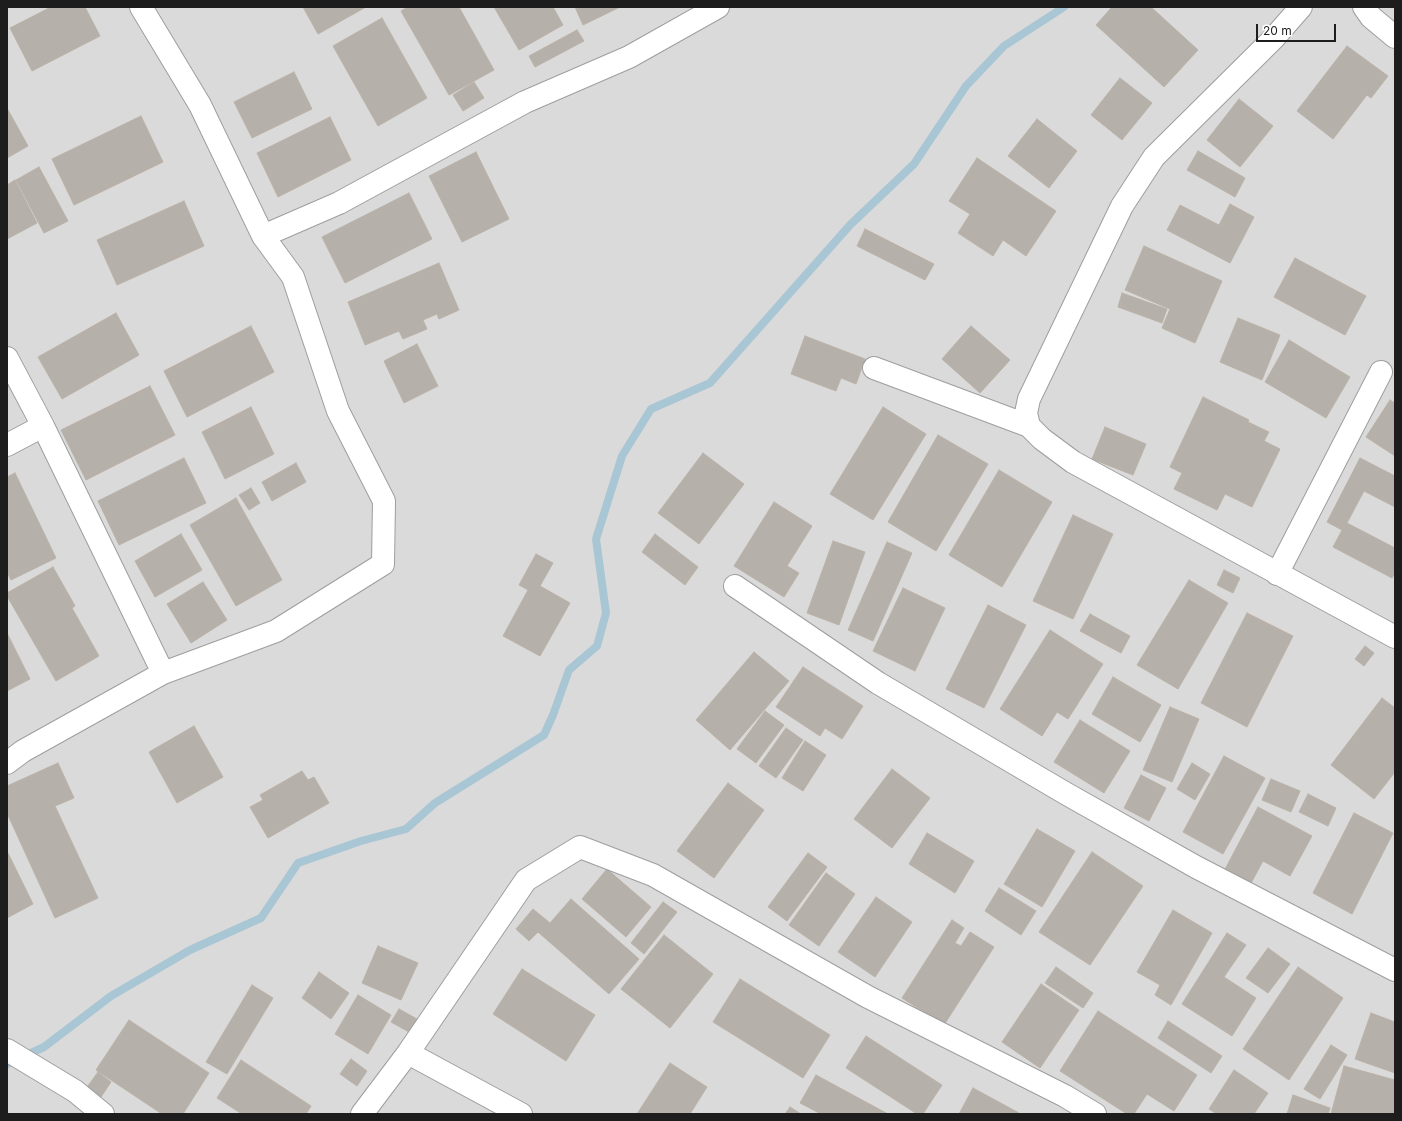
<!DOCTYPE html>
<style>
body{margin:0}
#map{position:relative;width:1402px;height:1121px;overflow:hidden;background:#edebe4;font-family:Inter,sans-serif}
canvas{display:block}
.frame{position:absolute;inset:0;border:8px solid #1d1d1d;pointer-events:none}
.scale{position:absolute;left:1256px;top:24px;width:80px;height:18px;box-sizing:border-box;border:2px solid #1d1d1d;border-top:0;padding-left:5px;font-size:12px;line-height:14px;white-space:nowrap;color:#1d1d1d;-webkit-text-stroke:3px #fff;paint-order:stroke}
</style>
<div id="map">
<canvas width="1402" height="1121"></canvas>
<div class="frame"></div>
<div class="scale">20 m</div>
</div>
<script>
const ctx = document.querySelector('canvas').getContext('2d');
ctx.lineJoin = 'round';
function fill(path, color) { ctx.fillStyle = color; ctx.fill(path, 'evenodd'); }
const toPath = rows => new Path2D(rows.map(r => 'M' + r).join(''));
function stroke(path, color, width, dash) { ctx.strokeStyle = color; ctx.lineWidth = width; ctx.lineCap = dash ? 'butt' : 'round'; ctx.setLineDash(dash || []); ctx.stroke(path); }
const residential = toPath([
 [7,7,1395,7,1395,1114,7,1114]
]);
const stream = toPath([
 [7,1064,44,1047,111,996,190,950,261,918,298,863,361,841,406,829,435,803,544,735,553,715,569,670,597,646,606,613,596,539,622,456,651,409,710,383,850,225,914,164,966,86,1004,46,1064,7]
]);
const building = toPath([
 [51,7,85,7,100,36,32,71,10,28,51,7],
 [303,7,366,7,318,34,303,7],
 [408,7,459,7,494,70,449,95,401,11,408,7],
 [494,7,553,7,563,25,519,50,494,7],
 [575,7,620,7,583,25,575,7],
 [1112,7,1151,7,1198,50,1164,87,1096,25,1112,7],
 [382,18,427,98,378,126,333,46,382,18],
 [577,30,584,41,535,67,529,56,577,30],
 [1347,46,1388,76,1371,98,1367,95,1333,139,1297,111,1347,46],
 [294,72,312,109,252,138,234,102,294,72],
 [1120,78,1152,103,1122,140,1091,115,1120,78],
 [474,82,484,98,463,111,453,95,474,82],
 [1239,99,1273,126,1240,167,1207,140,1239,99],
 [7,108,28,146,7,158,7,108],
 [141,116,163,162,74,205,52,159,141,116],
 [330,117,351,160,278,197,257,153,330,117],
 [1037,119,1077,151,1049,188,1008,156,1037,119],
 [1198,151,1245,178,1235,197,1187,170,1198,151],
 [476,152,509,219,462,242,429,176,476,152],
 [977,158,1056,211,1026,256,1003,240,993,256,958,233,970,214,949,201,977,158],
 [39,167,68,221,44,233,16,180,39,167],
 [15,180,37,223,7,239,7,185,15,180],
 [409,193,432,239,345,283,322,237,409,193],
 [184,201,204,246,117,285,97,240,184,201],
 [1230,204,1254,217,1230,263,1167,230,1180,205,1219,225,1230,204],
 [865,229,934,264,925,280,857,246,865,229],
 [1144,246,1222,281,1195,343,1162,328,1170,309,1125,290,1144,246],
 [1295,258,1366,296,1345,335,1274,297,1295,258],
 [439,263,459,310,439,319,437,314,423,320,427,329,403,339,399,331,365,345,348,302,439,263],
 [1122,293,1167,309,1162,323,1118,307,1122,293],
 [116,313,139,355,62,399,38,357,116,313],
 [1238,318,1280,335,1262,380,1220,362,1238,318],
 [251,326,274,372,187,417,164,371,251,326],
 [971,326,1010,360,980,393,942,359,971,326],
 [805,336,865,359,856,384,841,378,836,391,791,374,805,336],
 [1289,340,1350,377,1326,418,1265,382,1289,340],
 [417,344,438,386,404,403,384,361,417,344],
 [150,386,175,435,86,480,61,430,150,386],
 [1203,397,1249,420,1248,422,1269,432,1264,441,1280,449,1252,507,1225,494,1217,510,1174,489,1182,473,1170,467,1203,397],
 [1390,400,1395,403,1395,456,1366,437,1390,400],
 [251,407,274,454,225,479,202,432,251,407],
 [883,407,926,434,873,520,830,494,883,407],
 [1105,427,1146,444,1133,475,1092,459,1105,427],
 [938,435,988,464,936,551,888,522,938,435],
 [703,453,744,484,699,544,658,513,703,453],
 [184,458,206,503,119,545,98,501,184,458],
 [1360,458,1395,476,1395,507,1364,491,1347,523,1395,548,1395,572,1392,578,1333,547,1342,530,1327,522,1360,458],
 [296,463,306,482,272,501,262,482,296,463],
 [999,470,1052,502,1002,587,949,555,999,470],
 [15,473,56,558,11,580,7,572,7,477,15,473],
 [251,488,260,503,249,510,239,495,251,488],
 [236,498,282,580,236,606,190,525,236,498],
 [774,502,812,526,787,566,799,573,784,597,734,566,774,502],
 [1073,515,1113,534,1073,619,1033,601,1073,515],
 [181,534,202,570,155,597,135,561,181,534],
 [655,534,698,567,685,585,642,552,655,534],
 [833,541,865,552,839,625,807,613,833,541],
 [887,542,912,553,873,641,848,630,887,542],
 [536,554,553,563,540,586,570,603,540,656,503,636,528,590,519,585,536,554],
 [53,567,75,606,72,608,99,656,56,681,7,596,7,593,53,567],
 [1224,570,1240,578,1233,593,1217,585,1224,570],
 [1189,580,1228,603,1178,689,1137,665,1189,580],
 [203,582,227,620,191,643,167,604,203,582],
 [903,588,945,608,915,671,873,651,903,588],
 [988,605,1026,625,984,708,946,689,988,605],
 [1247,613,1293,636,1247,727,1201,703,1247,613],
 [1090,614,1130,636,1121,653,1080,631,1090,614],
 [1050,630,1103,664,1068,719,1057,712,1042,736,1000,709,1050,630],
 [7,633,30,679,7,691,7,633],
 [1365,646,1374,653,1364,666,1355,659,1365,646],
 [754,652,789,681,730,750,696,720,754,652],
 [803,667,863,706,842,739,825,728,820,736,776,707,803,667],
 [1113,677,1161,705,1140,742,1092,714,1113,677],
 [1382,698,1395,708,1395,772,1374,799,1331,765,1382,698],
 [1170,707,1199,719,1172,782,1143,770,1170,707],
 [765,711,784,725,756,763,737,749,765,711],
 [1080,720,1130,751,1104,793,1054,762,1080,720],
 [194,726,223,777,177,803,149,752,194,726],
 [786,728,803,740,776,778,759,766,786,728],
 [805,741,826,755,803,791,782,778,805,741],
 [1224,756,1265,778,1223,854,1183,832,1224,756],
 [58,763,74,798,55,806,98,898,55,918,7,813,7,786,58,763],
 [1192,763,1210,774,1195,800,1177,789,1192,763],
 [892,769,930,798,892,848,854,819,892,769],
 [302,771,308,780,314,777,329,803,268,838,250,807,263,800,260,795,302,771],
 [1141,775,1166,788,1149,821,1124,808,1141,775],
 [1271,779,1300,791,1291,812,1262,800,1271,779],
 [728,783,764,810,714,878,677,851,728,783],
 [1308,794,1336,808,1328,826,1299,812,1308,794],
 [1258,807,1312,836,1290,876,1263,861,1249,887,1223,873,1258,807],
 [1354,813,1393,833,1352,914,1313,893,1354,813],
 [1037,829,1075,851,1042,907,1004,884,1037,829],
 [927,833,974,861,955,893,909,864,927,833],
 [7,851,33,904,7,918,7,851],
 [1092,852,1143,886,1090,965,1039,932,1092,852],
 [808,853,827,867,787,921,768,907,808,853],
 [607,869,651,907,626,937,582,899,607,869],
 [826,873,855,894,819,946,789,925,826,873],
 [999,888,1036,911,1021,935,985,911,999,888],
 [876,897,912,922,875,977,838,952,876,897],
 [571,899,639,959,609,994,538,932,529,941,516,929,533,909,550,923,571,899],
 [663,902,677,912,644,954,631,943,663,902],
 [1173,910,1212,933,1171,1005,1155,995,1160,985,1137,972,1173,910],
 [952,920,964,928,955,943,961,946,970,932,994,947,944,1025,902,998,952,920],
 [1227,933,1246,945,1224,977,1256,998,1232,1036,1182,1004,1227,933],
 [664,935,713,974,670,1028,621,989,664,935],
 [378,946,418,963,401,1000,362,983,378,946],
 [1268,948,1290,964,1268,993,1246,978,1268,948],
 [1056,967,1093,993,1083,1008,1045,983,1056,967],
 [1298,967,1343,998,1289,1080,1243,1049,1298,967],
 [522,969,595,1015,566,1061,493,1014,522,969],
 [319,972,349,993,331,1019,302,998,319,972],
 [740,979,830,1035,803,1078,713,1022,740,979],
 [1041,984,1079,1010,1040,1068,1002,1042,1041,984],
 [252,985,273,998,227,1074,206,1062,252,985],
 [358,995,391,1015,368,1054,335,1034,358,995],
 [399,1009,417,1019,409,1032,391,1022,399,1009],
 [1098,1011,1197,1075,1174,1111,1147,1094,1134,1114,1127,1114,1060,1071,1098,1011],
 [1371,1013,1395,1022,1395,1073,1355,1059,1371,1013],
 [129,1020,209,1073,183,1114,162,1114,96,1070,129,1020],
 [1168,1021,1222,1056,1211,1073,1158,1038,1168,1021],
 [866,1036,942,1085,923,1114,917,1114,846,1068,866,1036],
 [1331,1045,1347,1055,1320,1099,1304,1089,1331,1045],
 [351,1059,367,1071,357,1086,340,1074,351,1059],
 [241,1060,311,1106,306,1114,242,1114,217,1098,241,1060],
 [670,1063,707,1087,690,1114,637,1114,670,1063],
 [1344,1066,1395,1080,1395,1114,1331,1114,1344,1066],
 [1234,1070,1268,1093,1254,1114,1217,1114,1209,1109,1234,1070],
 [98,1072,111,1082,99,1100,85,1090,98,1072],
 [816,1075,888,1114,821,1114,800,1103,816,1075],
 [973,1088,1019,1113,1019,1114,959,1114,973,1088],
 [1293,1095,1330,1108,1328,1114,1287,1114,1293,1095],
 [790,1107,801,1114,785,1114,790,1107]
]);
const minor = toPath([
 [1301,7,1273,39,1154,157,1122,206,1029,399,1026,413,1029,426,1042,439,1073,462,1395,637],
 [1364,7,1371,17,1395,37],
 [263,236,339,203,525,102,629,57,718,7],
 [7,358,43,426,163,673],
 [874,368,1029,426],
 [7,445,43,426],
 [1277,574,1381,372],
 [735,586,878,683,1065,793,1196,867,1395,970],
 [7,763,23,751,163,673,276,631,383,564,384,501,338,411,293,277,263,236,200,105,141,7],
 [7,1050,75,1091,103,1114],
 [408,1053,521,1114],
 [362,1114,408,1053,526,880,580,847,653,875,868,997,1065,1096,1095,1114]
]);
fill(residential, '#dbdada');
stroke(stream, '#a9c6d5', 8);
fill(building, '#b5b0aa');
stroke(building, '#bcb3a8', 1);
stroke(minor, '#9e9e9e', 24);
stroke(minor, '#fff', 22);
</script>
